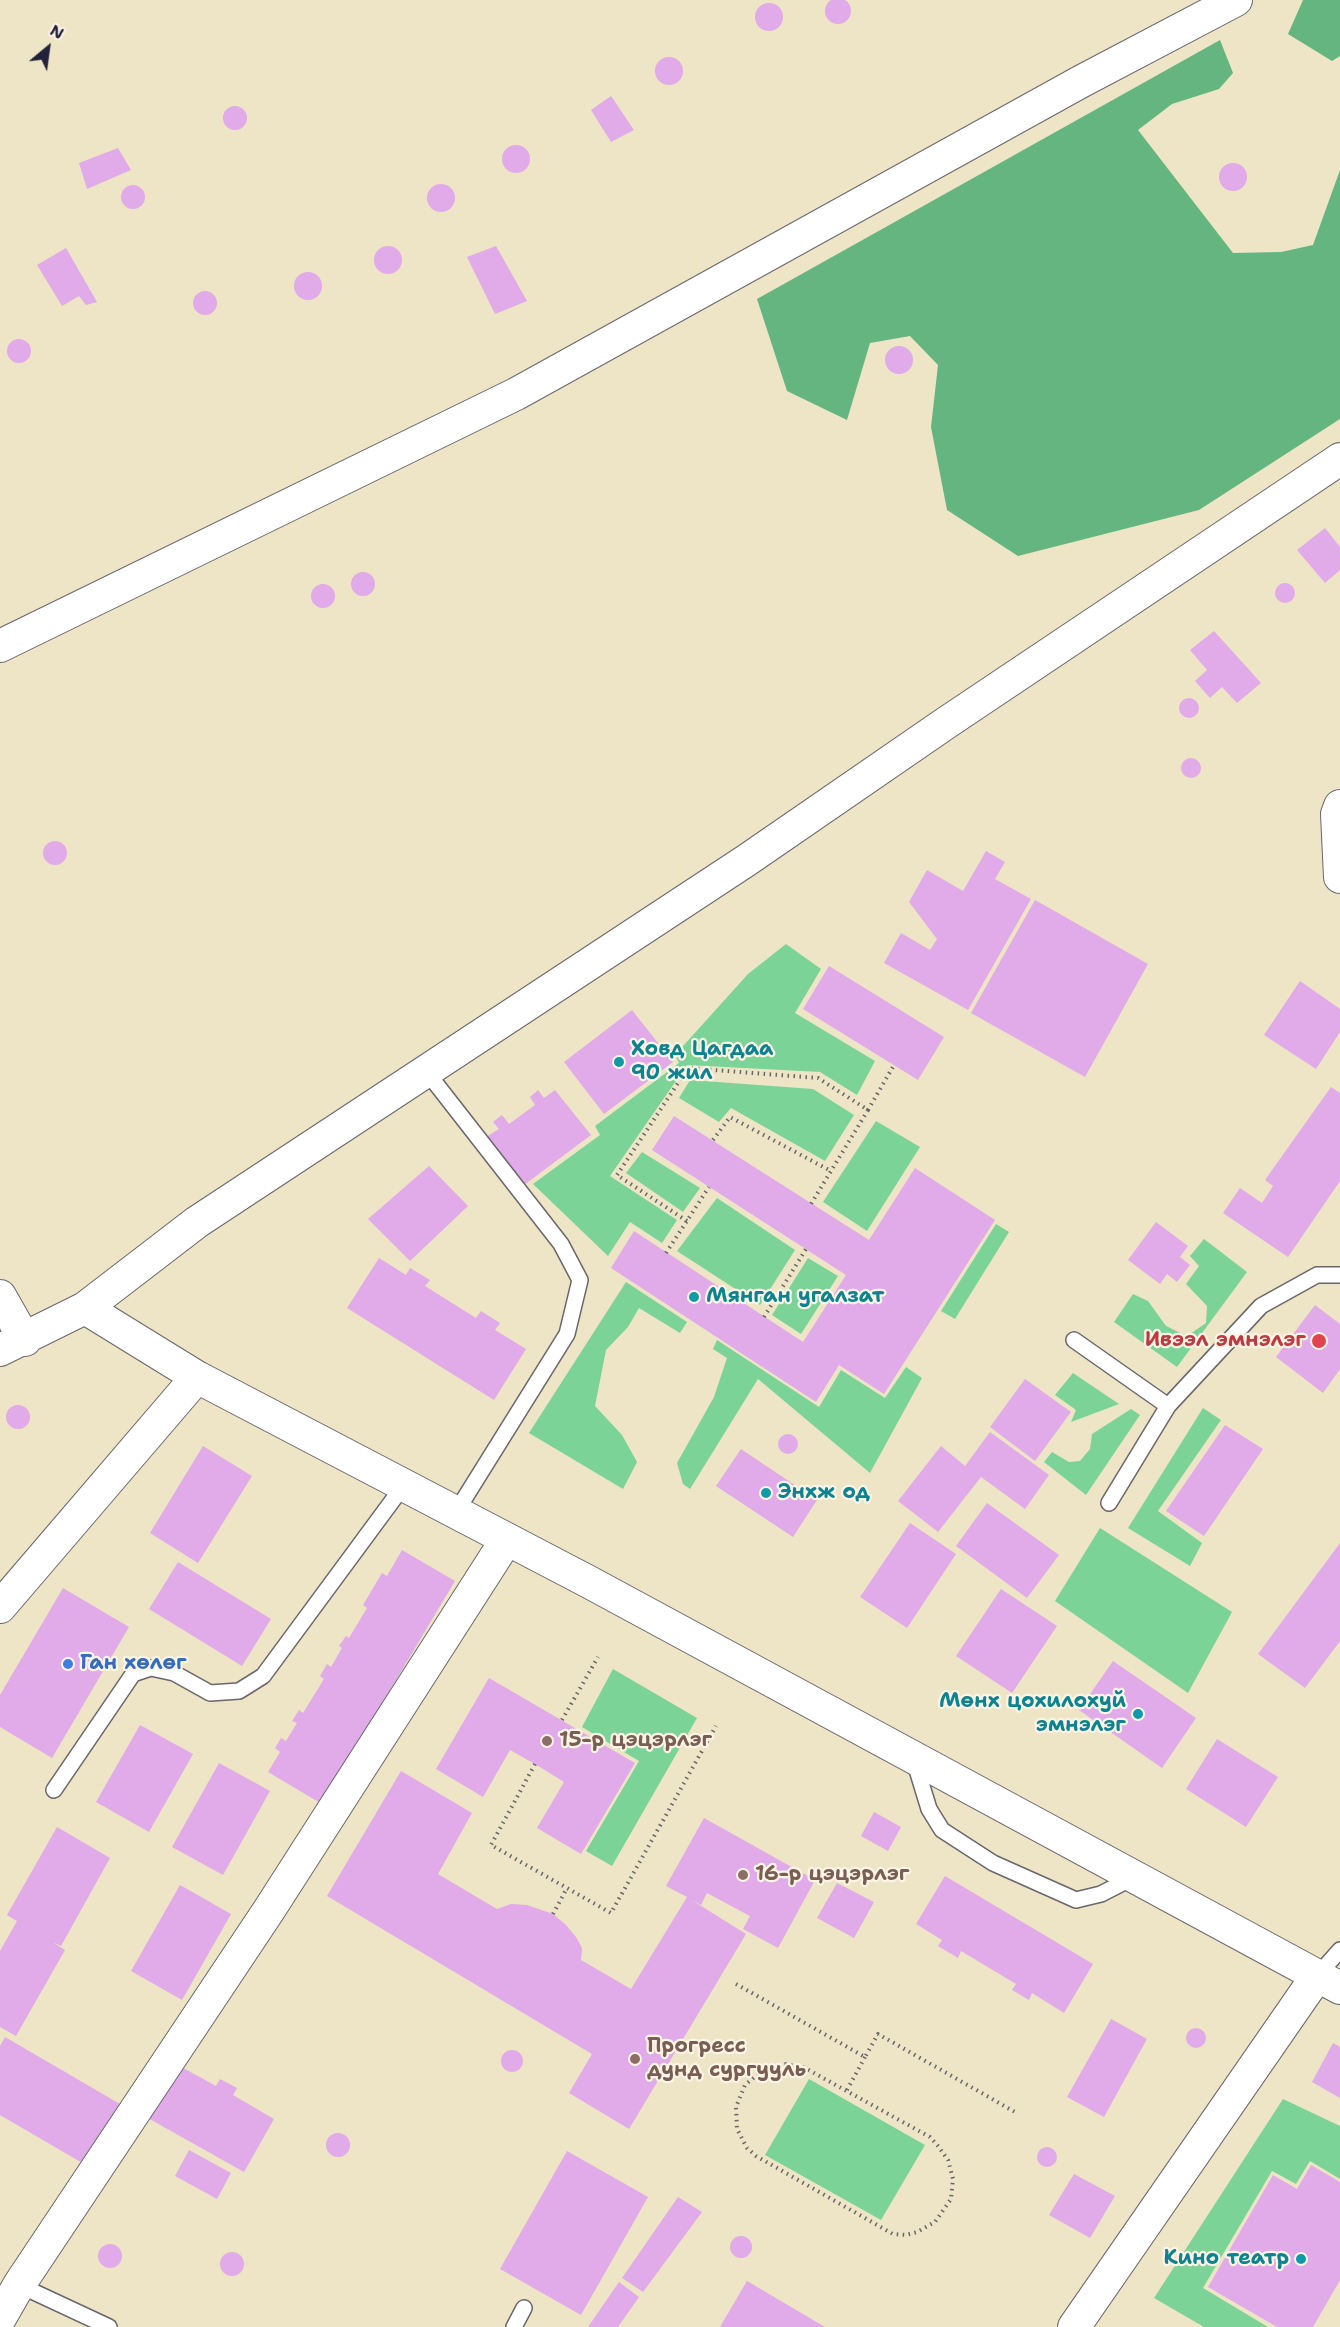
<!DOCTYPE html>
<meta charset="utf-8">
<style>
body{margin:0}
#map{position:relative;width:1340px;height:2327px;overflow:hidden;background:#ede5c6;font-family:"Shantell Sans",sans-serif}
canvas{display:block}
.north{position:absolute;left:18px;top:18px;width:60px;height:60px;-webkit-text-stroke:4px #fcf5e5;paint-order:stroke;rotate:29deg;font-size:16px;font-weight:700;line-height:24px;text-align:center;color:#22223b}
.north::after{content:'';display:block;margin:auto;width:21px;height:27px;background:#22223b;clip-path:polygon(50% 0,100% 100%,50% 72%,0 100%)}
</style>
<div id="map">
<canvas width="1340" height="2327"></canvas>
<div class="north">N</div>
</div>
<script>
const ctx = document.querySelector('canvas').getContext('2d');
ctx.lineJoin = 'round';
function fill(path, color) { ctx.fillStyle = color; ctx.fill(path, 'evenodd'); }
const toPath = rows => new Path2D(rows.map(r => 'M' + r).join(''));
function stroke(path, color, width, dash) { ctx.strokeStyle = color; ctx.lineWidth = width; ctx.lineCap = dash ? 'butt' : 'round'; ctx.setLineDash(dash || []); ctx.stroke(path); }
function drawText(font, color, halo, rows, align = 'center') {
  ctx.font = font + ' "Shantell Sans",sans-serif'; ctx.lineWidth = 4.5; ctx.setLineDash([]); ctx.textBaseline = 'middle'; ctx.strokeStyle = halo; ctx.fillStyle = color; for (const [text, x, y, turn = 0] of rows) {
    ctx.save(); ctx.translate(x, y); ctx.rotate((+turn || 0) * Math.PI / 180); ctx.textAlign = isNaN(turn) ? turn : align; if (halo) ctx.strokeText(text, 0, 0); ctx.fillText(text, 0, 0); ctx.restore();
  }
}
const green = toPath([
 [786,944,821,969,795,1013,875,1061,857,1095,820,1072,687,1065,610,1176,677,1220,662,1243,630,1222,608,1256,533,1184,600,1135,595,1126,679,1063,675,1055,748,974],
 [690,1080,813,1089,854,1115,825,1161,731,1108,719,1122,679,1098],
 [876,1121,920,1147,867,1231,823,1202],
 [642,1152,700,1188,683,1212,626,1173],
 [717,1198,795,1250,760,1305,677,1251],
 [996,1224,1009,1232,955,1319,941,1311],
 [1204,1239,1247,1272,1177,1367,1114,1322,1133,1294,1148,1301,1166,1326,1187,1336,1206,1323,1207,1306,1186,1284,1199,1266,1190,1256],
 [808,1258,838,1276,801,1334,772,1315],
 [626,1282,687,1322,680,1333,639,1308,628,1327,606,1350,595,1406,622,1435,637,1462,623,1489,529,1433],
 [717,1340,819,1407,841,1370,885,1398,906,1367,922,1378,870,1473,758,1379,690,1489,683,1484,677,1463,714,1397,727,1358,713,1349],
 [1073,1373,1119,1404,1071,1422,1076,1410,1055,1395],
 [1203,1408,1221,1420,1158,1511,1202,1543,1190,1566,1128,1528],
 [1131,1409,1140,1415,1086,1495,1044,1462,1052,1452,1069,1462,1080,1461,1090,1449,1092,1434],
 [1100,1528,1232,1612,1188,1693,1055,1601],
 [613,1669,697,1718,612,1866,586,1851,639,1761,582,1727],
 [809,2079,925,2145,881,2220,765,2155],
 [1283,2099,1340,2126,1340,2179,1310,2161,1296,2184,1272,2171,1203,2288,1268,2327,1204,2327,1154,2298]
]);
const forest = toPath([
 [1303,0,1340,0,1340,56,1332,61,1288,34],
 [1220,40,1233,73,1219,89,1172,104,1138,130,1233,253,1281,252,1313,245,1340,170,1340,419,1199,510,1018,556,947,510,931,427,938,365,910,336,870,343,847,420,787,391,757,299]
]);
const building = toPath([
 '825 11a13 13 0 1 1 26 0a13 13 0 1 1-26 0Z',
 '755 17a14 14 0 1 1 28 0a14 14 0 1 1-28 0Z',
 '655 71a14 14 0 1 1 28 0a14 14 0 1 1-28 0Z',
 [611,96,634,130,611,142,591,110],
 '223 118a12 12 0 1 1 24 0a12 12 0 1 1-24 0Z',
 '502 159a14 14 0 1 1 28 0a14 14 0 1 1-28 0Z',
 [118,148,131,170,87,189,79,163],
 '1219 177a14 14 0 1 1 28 0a14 14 0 1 1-28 0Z',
 '427 198a14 14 0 1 1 28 0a14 14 0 1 1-28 0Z',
 '121 197a12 12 0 1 1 24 0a12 12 0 1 1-24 0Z',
 '374 260a14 14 0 1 1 28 0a14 14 0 1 1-28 0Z',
 [496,246,527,301,495,314,467,257],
 [66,248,97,302,86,305,79,296,62,306,37,265],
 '294 286a14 14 0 1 1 28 0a14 14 0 1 1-28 0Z',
 '193 303a12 12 0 1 1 24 0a12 12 0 1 1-24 0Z',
 '7 351a12 12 0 1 1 24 0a12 12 0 1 1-24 0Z',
 '885 360a14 14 0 1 1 28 0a14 14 0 1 1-28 0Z',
 [1325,528,1340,547,1340,570,1325,583,1297,550],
 '351 584a12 12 0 1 1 24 0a12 12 0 1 1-24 0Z',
 '1275 593a10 10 0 1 1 20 0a10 10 0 1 1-20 0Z',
 '311 596a12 12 0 1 1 24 0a12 12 0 1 1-24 0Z',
 [1214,631,1261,683,1237,703,1222,687,1210,698,1195,681,1207,670,1190,650],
 '1179 708a10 10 0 1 1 20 0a10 10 0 1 1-20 0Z',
 '1181 768a10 10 0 1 1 20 0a10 10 0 1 1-20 0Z',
 '43 853a12 12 0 1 1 24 0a12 12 0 1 1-24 0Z',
 [986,851,1005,862,995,879,1031,899,968,1010,884,963,901,933,930,950,937,939,909,902,927,870,963,891],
 [1035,900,1148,964,1085,1077,971,1013],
 [829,966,944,1037,918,1080,803,1009],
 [1300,981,1340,1009,1340,1032,1316,1069,1264,1035],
 [632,1010,673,1062,604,1114,564,1062],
 [1331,1087,1340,1093,1340,1181,1288,1257,1223,1213,1240,1188,1262,1203,1273,1186,1265,1180],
 [538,1090,544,1098,555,1090,591,1135,524,1185,486,1137,499,1129,493,1122,502,1115,509,1124,535,1105,530,1097],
 [674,1116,869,1240,915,1168,995,1220,884,1394,839,1365,816,1402,611,1268,634,1231,803,1342,846,1275,652,1150],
 [429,1166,468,1206,410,1261,368,1219],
 [1156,1222,1188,1246,1180,1257,1190,1265,1177,1282,1167,1274,1160,1284,1128,1260],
 [379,1258,406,1275,410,1268,430,1280,425,1286,476,1318,481,1311,500,1323,495,1330,526,1349,494,1400,347,1308],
 [1315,1305,1340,1324,1340,1369,1323,1393,1276,1357],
 [1025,1379,1071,1412,1035,1461,990,1427],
 '6 1417a12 12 0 1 1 24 0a12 12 0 1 1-24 0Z',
 [1225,1425,1263,1449,1204,1536,1166,1511],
 [990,1432,1049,1475,1025,1509,981,1477,938,1532,898,1501,941,1446,965,1466],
 '778 1444a10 10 0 1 1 20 0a10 10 0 1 1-20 0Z',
 [203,1446,252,1476,198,1563,150,1533],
 [741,1449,817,1500,793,1537,716,1486],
 [987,1503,1059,1555,1027,1598,956,1546],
 [910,1523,956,1554,907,1628,860,1597],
 [1340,1543,1340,1641,1305,1688,1258,1654],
 [402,1550,455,1581,322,1804,268,1772,280,1752,275,1748,281,1738,286,1741,297,1723,292,1721,299,1710,303,1713,324,1679,320,1676,327,1664,331,1667,342,1648,339,1646,346,1636,349,1638,367,1608,363,1605,382,1573,387,1576],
 [178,1562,271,1619,242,1666,149,1609],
 [63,1588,129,1627,52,1758,0,1727,0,1695],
 [1001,1589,1057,1626,1012,1693,956,1656],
 [1113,1661,1196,1718,1162,1768,1079,1710],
 [489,1678,635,1763,581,1854,537,1828,564,1782,535,1764,510,1750,483,1797,436,1769],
 [140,1725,193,1754,149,1832,96,1802],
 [1217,1739,1278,1777,1246,1827,1186,1789],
 [219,1763,270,1791,223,1875,172,1847],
 [401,1771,472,1813,438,1874,497,1909,511,1904,527,1905,553,1914,566,1925,576,1937,582,1948,581,1960,631,1989,687,1897,666,1886,704,1818,815,1880,778,1948,743,1929,750,1916,707,1893,701,1905,690,1899,746,1934,629,2129,569,2093,592,2054,327,1896],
 [874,1812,901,1827,888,1851,861,1836],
 [57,1827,110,1858,61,1946,52,1942,65,1950,16,2036,0,2027,0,1951,17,1921,7,1915],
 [945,1876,1093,1964,1064,2013,1032,1993,1029,2000,1012,1990,1016,1984,961,1951,958,1958,938,1946,942,1940,916,1924],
 [837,1883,874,1902,854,1938,817,1918],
 [180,1885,231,1914,182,2000,131,1971],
 [1111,2019,1147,2039,1104,2117,1067,2097],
 '1186 2038a10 10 0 1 1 20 0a10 10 0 1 1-20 0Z',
 [5,2037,120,2104,84,2164,0,2115,0,2046],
 [1333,2043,1340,2047,1340,2098,1312,2082],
 '501 2061a11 11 0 1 1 22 0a11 11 0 1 1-22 0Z',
 [176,2064,216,2086,220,2079,237,2088,233,2095,274,2119,244,2172,146,2117],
 '326 2145a12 12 0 1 1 24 0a12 12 0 1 1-24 0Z',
 '1037 2157a10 10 0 1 1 20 0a10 10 0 1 1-20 0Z',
 [189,2150,231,2173,217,2199,175,2176],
 [567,2151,648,2197,581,2315,500,2269],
 [1311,2165,1340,2182,1340,2280,1313,2327,1277,2327,1208,2287,1273,2175,1297,2189],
 [1074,2174,1115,2196,1090,2238,1049,2215],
 [678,2197,702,2212,643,2292,622,2278],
 '730 2247a11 11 0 1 1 22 0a11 11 0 1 1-22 0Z',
 '98 2256a12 12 0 1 1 24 0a12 12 0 1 1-24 0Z',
 '220 2264a12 12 0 1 1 24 0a12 12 0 1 1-24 0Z',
 [747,2281,825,2327,720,2327],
 [619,2282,639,2297,618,2327,588,2327]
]);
const path = toPath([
 [868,1110,894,1065],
 [713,1140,730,1117,831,1171],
 [687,1221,617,1175,688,1068,818,1078,868,1110,811,1204],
 [666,1253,709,1187],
 [764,1317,806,1249],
 [562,1720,598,1657],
 [535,1764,491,1845,611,1913,716,1726],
 [553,1914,567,1888],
 [736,1984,865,2057,878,2034,1015,2112],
 [785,2064,805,2068,930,2137,938,2146,948,2160,953,2179,951,2199,935,2222,917,2232,906,2235,893,2234,756,2156,747,2148,737,2129,736,2107,745,2085,764,2069,785,2064],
 [847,2090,865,2057]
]);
const lane = toPath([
 [426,1071,561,1244,580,1280,567,1334,456,1512],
 [1074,1340,1168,1406],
 [1109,1503,1168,1406,1261,1306,1317,1275,1340,1275],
 [914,1760,929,1809,942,1830,993,1863,1076,1900,1101,1894,1134,1877],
 [54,1790,133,1674,151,1668,174,1673,210,1693,239,1691,263,1676,404,1485],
 [1317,1976,1340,1950],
 [19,2285,109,2327],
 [514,2327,524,2308]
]);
const street = toPath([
 [0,646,516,394,1082,81,1236,0],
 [1340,806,1337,814,1340,877],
 [0,1296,25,1340],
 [85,1308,197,1377,589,1582,1340,1988],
 [0,1350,85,1308,197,1222,747,860,946,723,1340,459],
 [0,1607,197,1377],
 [0,2318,19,2285,269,1910,507,1539],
 [1074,2327,1317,1976]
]);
const markers = [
 [619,1062,6,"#0f9aa8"],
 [694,1297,6,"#0f9aa8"],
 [1319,1341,8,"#e0444e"],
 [766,1493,6,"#0f9aa8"],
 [68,1664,6,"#3f7fe0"],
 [1138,1714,6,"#0f9aa8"],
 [547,1741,6,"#8d6e63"],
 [743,1875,6,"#8d6e63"],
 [635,2059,6,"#8d6e63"],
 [1301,2259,6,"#0f9aa8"]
];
const cultureNames = [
 ["Ховд Цагдаа",631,1050],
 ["90 жил",631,1074],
 ["Мянган угалзат",706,1297],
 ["Энхж од",778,1493],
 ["Мөнх цохилохуй",1126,1702,"right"],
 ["эмнэлэг",1126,1726,"right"],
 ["Кино театр",1289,2259,"right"]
];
const healthNames = [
 ["Ивээл эмнэлэг",1306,1341]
];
const shopNames = [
 ["Ган хөлөг",80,1664]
];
const educationNames = [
 ["15-р цэцэрлэг",559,1741],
 ["16-р цэцэрлэг",755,1875],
 ["Прогресс",647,2047],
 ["дунд сургууль",647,2071]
];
fill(green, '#7cd398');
fill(forest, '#65b580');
fill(building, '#e1aae8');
stroke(lane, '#69666c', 18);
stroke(street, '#69666c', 34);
stroke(path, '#69666c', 4, [1.5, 4.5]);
stroke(lane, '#fff', 15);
stroke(street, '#fff', 32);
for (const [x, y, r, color] of markers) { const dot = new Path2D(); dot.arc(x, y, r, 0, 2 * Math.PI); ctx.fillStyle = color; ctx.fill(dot); stroke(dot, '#fcf5e5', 2); }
drawText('bold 21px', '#0d838f', '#fcf5e5', cultureNames, 'left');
drawText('bold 21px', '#be3a42', '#fcf5e5', healthNames, 'right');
drawText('bold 21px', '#366cbe', '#fcf5e5', shopNames, 'left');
drawText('bold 21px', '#785e54', '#fcf5e5', educationNames, 'left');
</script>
